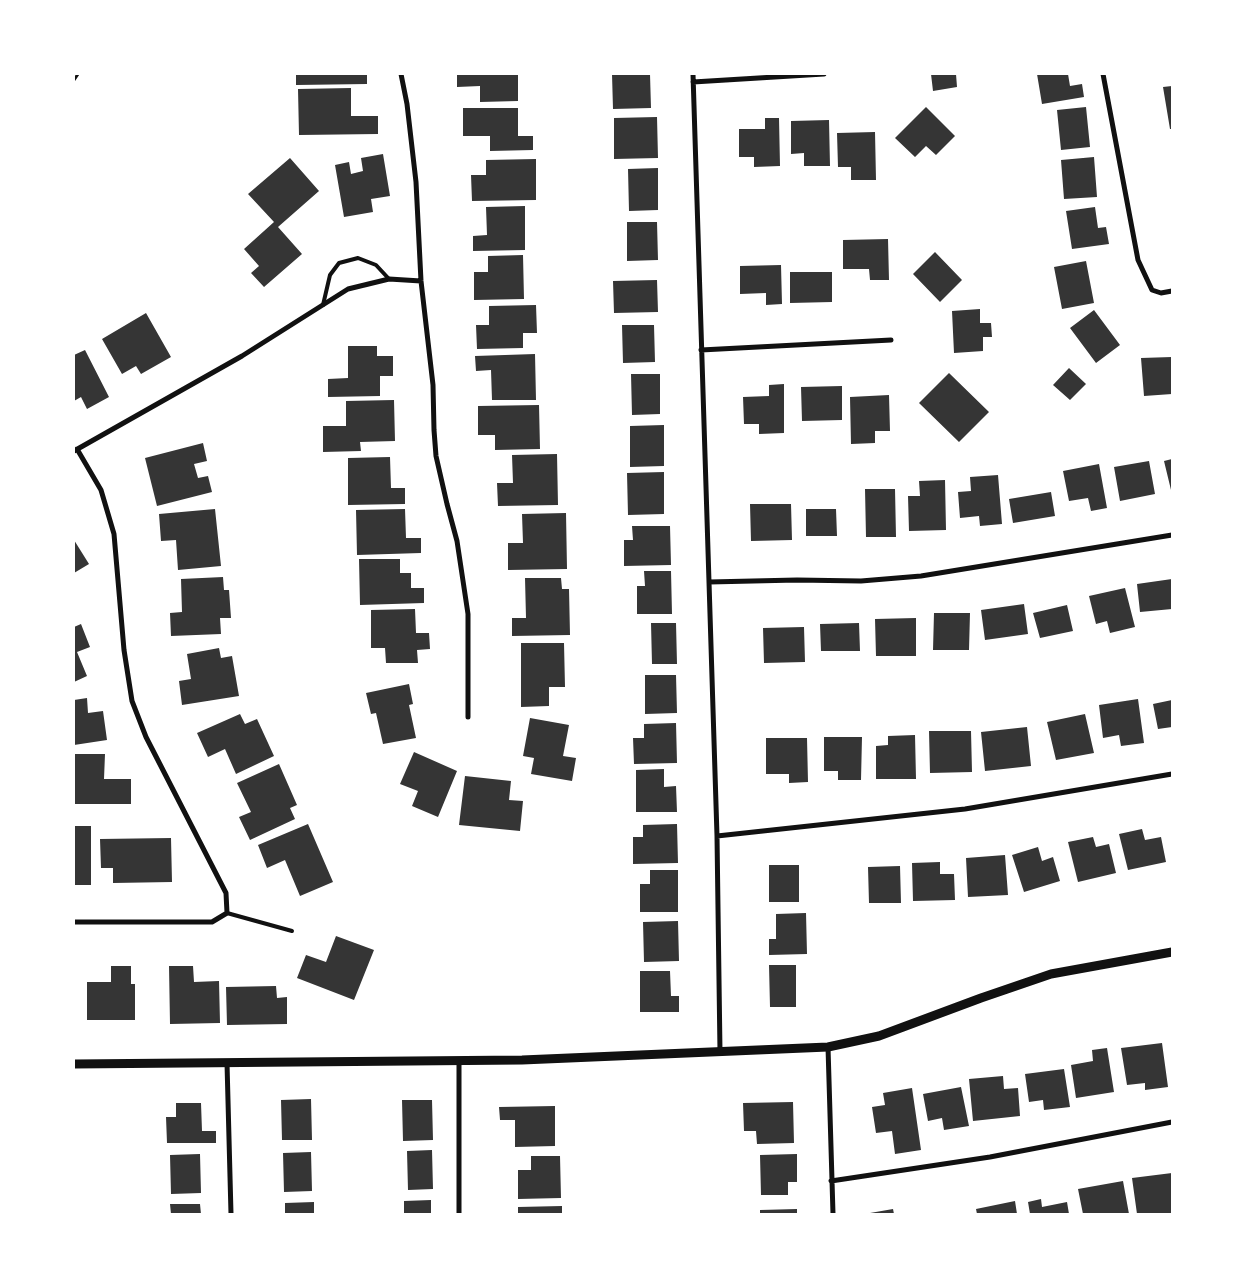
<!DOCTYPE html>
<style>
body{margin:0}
#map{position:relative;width:1246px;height:1288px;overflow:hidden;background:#fff;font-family:"Archivo Narrow",sans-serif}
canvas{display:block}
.frame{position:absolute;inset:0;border:75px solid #fff;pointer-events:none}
</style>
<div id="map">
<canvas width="1246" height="1288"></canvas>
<div class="frame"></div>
</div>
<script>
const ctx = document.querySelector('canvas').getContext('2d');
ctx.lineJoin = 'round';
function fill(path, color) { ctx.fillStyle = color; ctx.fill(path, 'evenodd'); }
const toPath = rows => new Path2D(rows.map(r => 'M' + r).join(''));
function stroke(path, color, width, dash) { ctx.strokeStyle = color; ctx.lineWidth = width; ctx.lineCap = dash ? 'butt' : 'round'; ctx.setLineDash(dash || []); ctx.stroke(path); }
const building = toPath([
 [296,74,367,74,367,84,296,85],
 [457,74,518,74,518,101,480,102,480,86,457,87],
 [612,74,650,74,651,108,613,109],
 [931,74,956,74,957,87,933,91],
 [1037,74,1068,74,1070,86,1082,84,1084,97,1042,104],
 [1172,86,1172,129,1170,129,1163,87],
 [351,88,351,116,378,116,378,134,299,135,298,89],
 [926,107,955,136,936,155,926,146,915,157,895,138],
 [1086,107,1090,147,1061,150,1057,110],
 [463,108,518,108,518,136,533,136,533,150,490,151,490,136,463,136],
 [657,117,658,158,614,159,614,118],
 [765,118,779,118,780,166,754,167,754,157,739,157,739,129,765,129],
 [829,120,830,166,804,166,804,153,791,154,791,121],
 [875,132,876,180,851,180,851,167,838,167,837,133],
 [383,154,390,196,371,199,373,212,344,217,335,165,349,162,351,174,363,171,361,158],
 [1094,157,1097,197,1064,199,1061,160],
 [290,158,319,191,278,227,302,254,264,287,251,273,259,266,244,249,274,222,248,194],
 [536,159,536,200,472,201,471,175,486,175,486,160],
 [658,168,658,210,629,211,628,169],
 [525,206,525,250,473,251,473,236,487,235,486,207],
 [1095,207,1098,228,1106,227,1109,244,1072,249,1066,211],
 [627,222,657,222,658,260,627,261],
 [888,239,889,280,870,280,869,269,843,269,843,240],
 [935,252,962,280,940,302,913,274],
 [523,255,524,299,474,300,474,272,488,272,488,256],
 [1086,261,1094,303,1062,309,1054,267],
 [781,265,782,304,766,305,766,293,740,294,740,266],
 [790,272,832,272,832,302,790,303],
 [657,280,658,312,614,313,613,281],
 [536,305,537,333,523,333,523,348,477,349,476,325,489,325,489,306],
 [980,309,980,323,991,323,992,337,983,337,983,351,954,353,952,311],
 [1094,310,1120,345,1096,363,1070,328],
 [146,313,171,357,141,374,136,366,122,374,102,339],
 [622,325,654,325,655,362,623,363],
 [348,346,377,346,377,356,393,356,393,376,380,376,380,396,328,397,328,379,348,378],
 [85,350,109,397,87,409,81,397,74,401,74,355],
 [535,354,536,400,492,400,491,370,476,371,475,356],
 [1172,357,1172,394,1144,396,1141,358],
 [1069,368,1086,384,1070,400,1053,385],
 [949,373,989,412,959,442,919,403],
 [631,374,660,374,660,414,632,415],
 [784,384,784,433,759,434,759,424,744,424,743,397,769,396,769,385],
 [842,386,842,420,802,421,801,387],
 [889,395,890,431,875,431,875,443,851,444,850,397],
 [394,400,395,441,360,442,361,451,323,452,323,426,346,426,346,401],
 [539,405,540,449,495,450,495,435,478,435,478,406],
 [664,425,664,466,630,467,630,426],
 [203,443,207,461,194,464,198,478,208,476,212,492,157,506,145,458],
 [557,454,558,505,498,506,497,483,513,483,512,455],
 [390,457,391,488,405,488,405,504,348,505,348,458],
 [1172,459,1172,489,1171,490,1164,461],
 [1149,461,1155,494,1120,501,1114,467],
 [1099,464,1107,508,1091,511,1088,498,1069,501,1063,471],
 [664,472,664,514,628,515,627,473],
 [998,475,1002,524,980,526,979,516,960,518,958,492,971,491,970,477],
 [945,480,946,530,909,531,908,496,920,496,919,481],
 [865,489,895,489,896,537,866,537],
 [1051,492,1055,516,1013,523,1009,499],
 [750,504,791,504,792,540,751,541],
 [215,509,221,566,178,570,176,540,161,541,159,514],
 [405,509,406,538,421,538,421,553,357,555,356,510],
 [806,509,836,509,837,536,806,536],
 [566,513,567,569,508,570,508,543,523,543,522,514],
 [632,526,670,526,671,565,624,566,624,540,633,540],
 [74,540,89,564,74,573],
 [359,559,400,559,400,573,411,573,411,588,424,588,424,603,360,605],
 [644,571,671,571,672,614,637,614,637,586,645,586],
 [223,577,224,590,229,590,231,618,220,618,221,634,171,636,170,613,182,612,181,579],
 [525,578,561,578,562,589,569,589,570,635,512,636,512,618,526,618],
 [1172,579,1172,609,1140,612,1137,584],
 [1125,588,1135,627,1110,633,1107,621,1096,624,1089,596],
 [1024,604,1028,634,985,640,981,610],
 [1067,605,1073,631,1040,638,1033,613],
 [415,609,416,633,429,633,430,649,417,650,418,663,386,663,385,648,371,648,371,610],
 [934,613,970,613,969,650,933,650],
 [916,618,916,656,876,656,875,619],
 [651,623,676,623,677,664,652,664],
 [859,623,860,651,821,651,820,624],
 [81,624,90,647,77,652,87,676,74,682,74,627],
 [804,627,805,662,764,663,763,628],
 [521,643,564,643,565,687,549,687,549,706,521,707],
 [219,648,221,658,232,656,239,696,182,705,179,681,191,679,187,654],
 [645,675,676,675,677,713,645,714],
 [409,684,413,704,409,705,416,738,383,744,376,713,371,714,366,693],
 [87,698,88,713,103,711,107,740,74,745,74,700],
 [1138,699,1144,743,1121,746,1119,735,1103,738,1099,705],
 [1172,700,1172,727,1158,729,1153,704],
 [240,714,245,724,257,719,274,756,236,774,225,749,208,757,197,733],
 [1085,714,1094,753,1056,760,1047,722],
 [530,718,569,725,563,756,576,758,572,781,531,774,534,758,523,756],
 [676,723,677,763,634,764,633,738,644,738,644,724],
 [1027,727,1031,766,985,771,981,732],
 [929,731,971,731,972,772,930,773],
 [915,735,916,779,876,779,876,746,888,745,888,736],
 [824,737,862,737,861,780,838,780,838,771,824,771],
 [766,738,807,738,808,782,789,783,789,774,766,774],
 [414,752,457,771,438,817,412,806,418,791,400,784],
 [74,754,105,754,104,779,131,779,131,804,74,804],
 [279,764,297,805,290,808,295,819,250,840,239,817,251,812,237,783],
 [664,769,664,787,676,786,677,812,636,812,636,770],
 [465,776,511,781,509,800,523,801,520,831,459,825],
 [308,824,333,882,300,896,285,860,267,868,258,845],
 [677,824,678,863,633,864,633,837,643,837,643,825],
 [74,826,91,826,91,885,74,885],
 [1142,829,1145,840,1161,837,1166,862,1128,870,1119,834],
 [1093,837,1096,847,1109,844,1116,873,1078,882,1068,842],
 [171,838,172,882,113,883,113,868,101,868,100,839],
 [1038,847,1042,861,1053,857,1060,881,1024,892,1012,855],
 [1005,855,1008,895,968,897,966,858],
 [940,862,940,874,954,874,955,900,913,901,912,863],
 [769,865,799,865,799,902,769,902],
 [900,866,901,903,869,903,868,867],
 [650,870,678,870,678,912,640,912,640,884,650,884],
 [806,913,807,954,769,955,769,939,776,939,776,914],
 [678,921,679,961,644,962,643,922],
 [336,936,374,950,354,1000,297,978,306,955,326,962],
 [769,965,796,965,796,1007,770,1007],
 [111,966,131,966,131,984,135,984,135,1020,87,1020,87,982,111,982],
 [169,966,193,966,194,982,219,981,220,1023,170,1024],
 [640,971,670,971,671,996,679,996,679,1012,640,1012],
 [276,986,277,998,287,997,287,1024,227,1025,226,987],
 [1162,1043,1168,1087,1145,1090,1145,1083,1127,1085,1121,1048],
 [1107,1048,1114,1092,1076,1098,1071,1065,1093,1061,1092,1050],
 [1064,1069,1070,1107,1044,1110,1043,1100,1029,1102,1025,1074],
 [1003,1076,1004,1089,1018,1088,1020,1116,973,1121,969,1079],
 [961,1087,969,1126,944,1130,942,1118,928,1121,923,1094],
 [912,1088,921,1150,895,1154,892,1131,876,1133,872,1107,885,1105,883,1093],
 [311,1099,312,1140,282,1140,281,1100],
 [402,1100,432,1100,433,1140,403,1141],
 [793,1102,794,1143,757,1144,756,1131,744,1131,743,1103],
 [176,1103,201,1103,202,1131,216,1131,216,1143,167,1143,166,1117,176,1117],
 [555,1106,555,1146,515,1147,515,1120,500,1120,499,1107],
 [432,1150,433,1189,408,1190,407,1151],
 [311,1152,312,1191,284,1192,283,1153],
 [200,1154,201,1193,171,1194,170,1155],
 [797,1154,797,1182,788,1182,788,1195,761,1195,760,1155],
 [531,1156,560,1156,561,1198,518,1199,518,1170,531,1170],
 [1172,1173,1172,1214,1137,1214,1132,1178],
 [1123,1181,1129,1214,1083,1214,1078,1189],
 [1041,1199,1042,1207,1067,1202,1069,1214,1030,1214,1028,1202],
 [431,1200,431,1214,404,1214,404,1201],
 [1015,1201,1017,1214,977,1214,976,1209],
 [314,1202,314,1214,285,1214,285,1203],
 [170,1204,200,1204,201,1214,171,1214],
 [562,1206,562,1214,518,1214,518,1207],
 [797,1209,797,1214,760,1214,760,1210],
 [893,1209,894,1214,870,1214,870,1213]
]);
const path = toPath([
 [74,80,78,74]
]);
const service = toPath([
 [323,305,330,275,339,263,358,258,376,265,389,279],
 [227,913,292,931]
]);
const minor = toPath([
 [401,74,407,104,416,182,421,281,433,385,434,430,436,456,447,504,457,541,468,614,468,717],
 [693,74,717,836,720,1052],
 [1103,74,1138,260,1152,290,1161,293,1172,291],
 [693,82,824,74],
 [701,350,891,340],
 [74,451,242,356,348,289,389,279,421,281],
 [709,582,797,580,861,581,921,576,1172,535],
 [717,836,965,809,1172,774],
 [74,922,212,922,227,913,226,893,146,737,132,701,124,650,114,534,101,490,77,449],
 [828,1047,833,1214],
 [227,1063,231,1214],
 [831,1181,990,1157,1172,1122],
 [459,1214,459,1060]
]);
const tertiary = toPath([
 [74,1064,522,1060,828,1047,879,1036,981,998,1051,974,1172,952]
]);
fill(building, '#353535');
stroke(path, '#111', 3);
stroke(service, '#111', 4);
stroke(minor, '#111', 5);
stroke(tertiary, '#111', 9);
</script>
